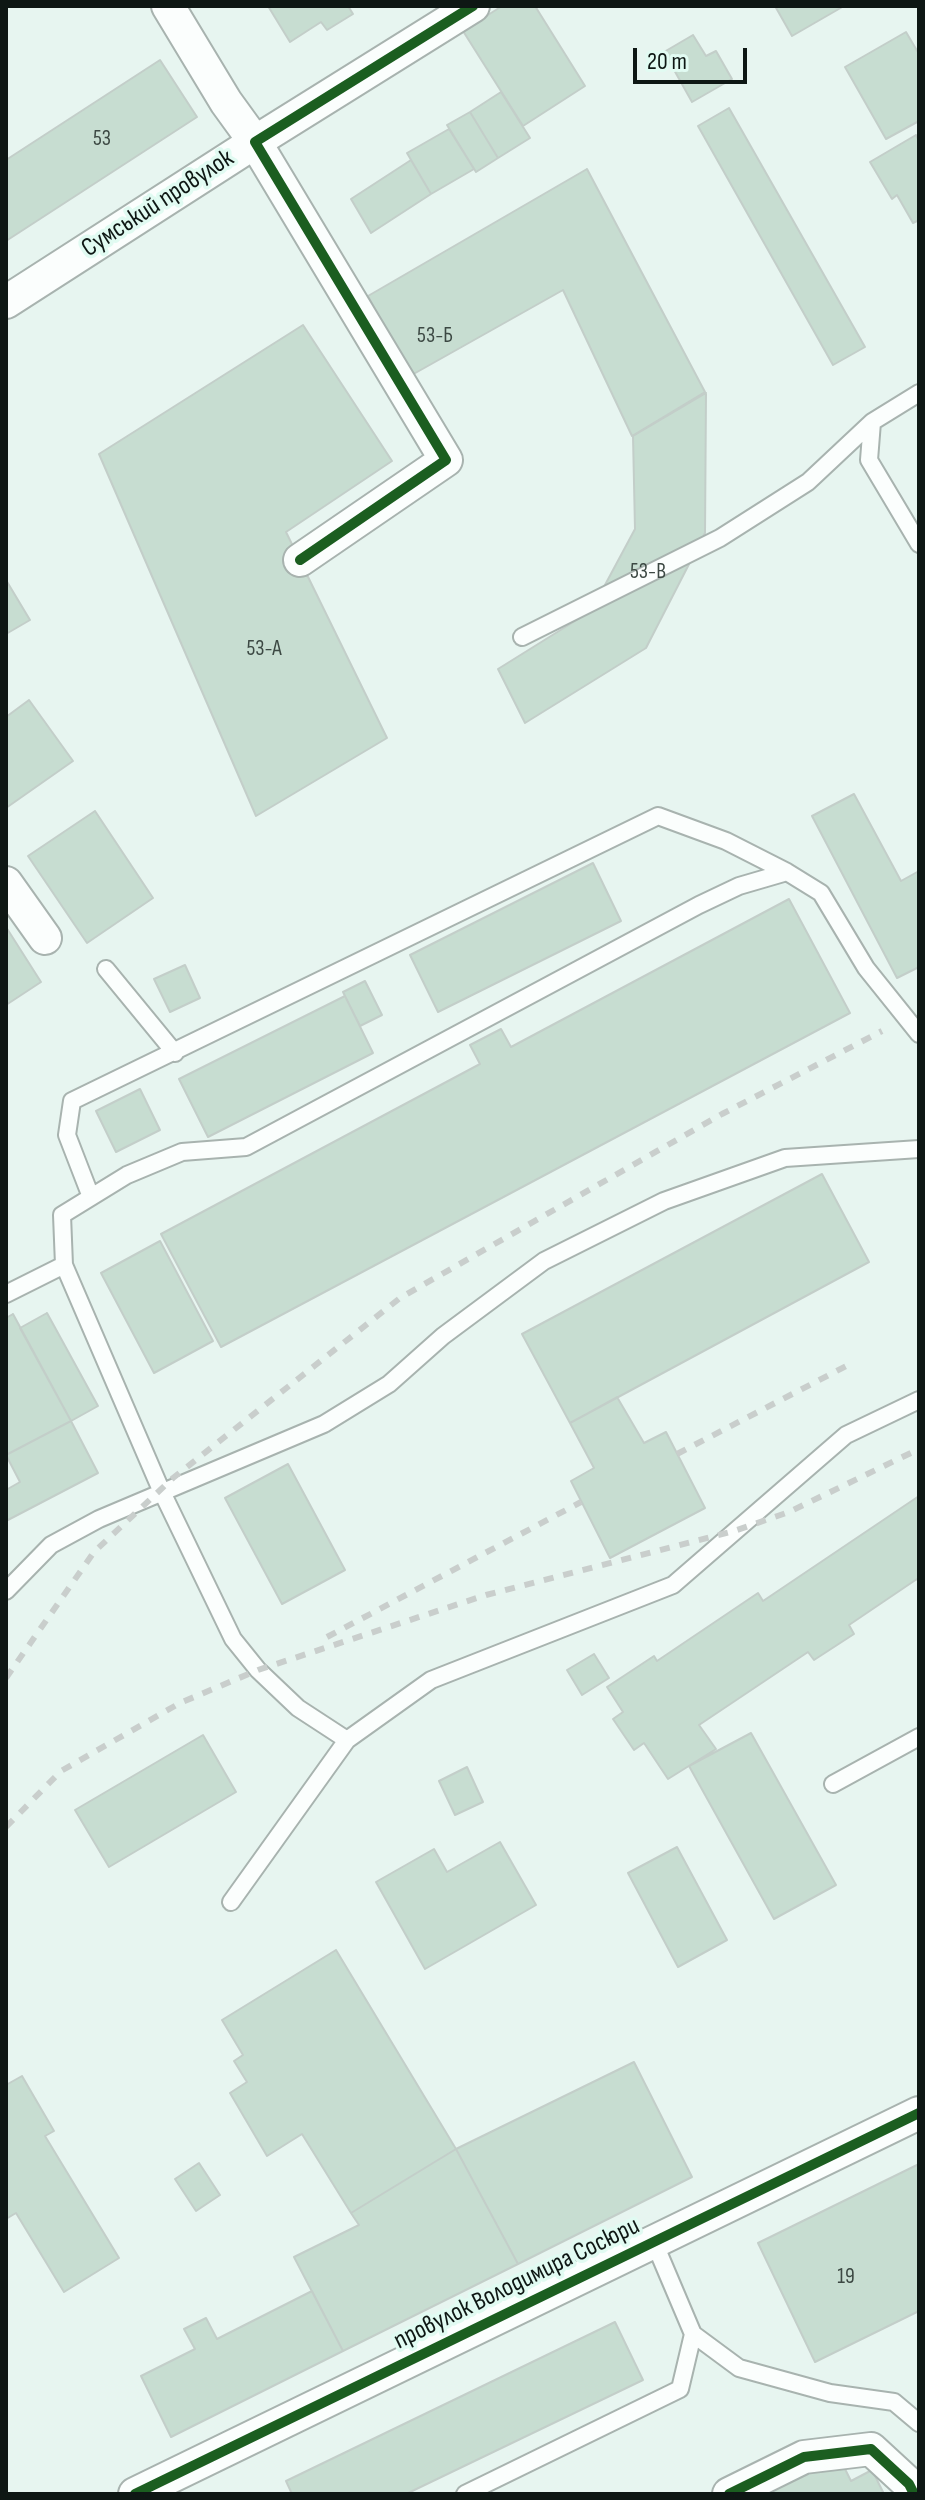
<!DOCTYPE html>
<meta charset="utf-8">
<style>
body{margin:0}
#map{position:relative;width:925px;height:2500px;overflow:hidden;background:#e7f5f0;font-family:"Sofia Sans Condensed",sans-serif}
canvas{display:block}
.frame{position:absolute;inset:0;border:8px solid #0e1714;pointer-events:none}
.scale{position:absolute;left:633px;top:48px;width:114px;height:36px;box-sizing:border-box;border:4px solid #0e1714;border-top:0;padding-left:10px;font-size:24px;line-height:28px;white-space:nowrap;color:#0e1714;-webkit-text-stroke:6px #e1fbf2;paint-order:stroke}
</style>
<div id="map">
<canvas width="925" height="2500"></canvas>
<div class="frame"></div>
<div class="scale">20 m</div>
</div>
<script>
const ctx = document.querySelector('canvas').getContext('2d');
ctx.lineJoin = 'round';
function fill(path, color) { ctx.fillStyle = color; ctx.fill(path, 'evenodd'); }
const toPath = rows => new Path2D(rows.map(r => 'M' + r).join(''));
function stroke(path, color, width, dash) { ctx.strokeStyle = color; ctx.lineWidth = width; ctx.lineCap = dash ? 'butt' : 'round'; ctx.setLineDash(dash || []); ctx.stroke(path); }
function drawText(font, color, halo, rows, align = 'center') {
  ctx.font = font + ' "Sofia Sans Condensed",sans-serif'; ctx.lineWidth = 7; ctx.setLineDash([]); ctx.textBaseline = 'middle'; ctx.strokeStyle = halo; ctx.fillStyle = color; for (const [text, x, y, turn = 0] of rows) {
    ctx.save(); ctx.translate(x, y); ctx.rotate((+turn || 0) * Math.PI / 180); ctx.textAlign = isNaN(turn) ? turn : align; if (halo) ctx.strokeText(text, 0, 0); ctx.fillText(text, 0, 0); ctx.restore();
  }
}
const building = toPath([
 [268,6,348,6,353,14,327,30,321,22,290,42,268,6],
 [502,6,535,6,585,86,523,126,463,31,502,6],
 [775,6,844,6,792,36,775,6],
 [906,32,919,54,919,121,886,139,845,67,906,32],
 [693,35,706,56,716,51,732,79,692,102,664,52,693,35],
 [160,60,197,117,6,241,6,160,160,60],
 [501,92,530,138,498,158,470,112,501,92],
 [729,108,865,347,833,365,698,126,729,108],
 [470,112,498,158,476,172,447,125,470,112],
 [449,129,474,169,431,194,407,153,449,129],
 [916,135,919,141,919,220,913,223,897,195,892,199,870,162,916,135],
 [411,160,431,194,371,233,351,199,411,160],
 [587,169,705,392,632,436,563,290,410,376,368,296,587,169],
 [303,325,392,461,286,532,387,738,256,816,99,454,303,325],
 [706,393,705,533,646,648,525,723,498,669,591,611,635,529,633,436,706,393],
 [6,580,30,620,6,634,6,580],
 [29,700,73,761,6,808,6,717,29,700],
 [854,794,901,881,919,871,919,967,897,978,812,816,854,794],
 [95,811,153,898,87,943,28,856,95,811],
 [593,863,621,921,438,1012,410,955,593,863],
 [789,899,850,1013,221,1347,161,1234,480,1064,470,1045,501,1029,511,1047,789,899],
 [6,927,41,982,6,1005,6,927],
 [185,965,200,998,170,1012,154,979,185,965],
 [365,981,382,1015,360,1026,343,992,365,981],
 [345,996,373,1053,208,1137,179,1079,345,996],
 [140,1089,160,1130,116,1152,96,1111,140,1089],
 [822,1174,869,1262,570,1423,522,1334,822,1174],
 [160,1241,213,1341,154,1373,101,1273,160,1241],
 [47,1313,98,1406,71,1421,20,1328,47,1313],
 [13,1314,71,1421,6,1455,6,1318,13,1314],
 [617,1397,644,1443,666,1432,705,1508,610,1558,571,1481,594,1468,570,1423,617,1397],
 [71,1421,98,1473,6,1521,6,1490,20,1482,6,1455,71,1421],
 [288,1464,345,1570,282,1604,225,1498,288,1464],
 [919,1496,919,1582,917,1579,849,1625,854,1634,814,1660,808,1652,699,1725,716,1749,668,1779,644,1743,634,1750,613,1719,623,1712,607,1687,654,1656,657,1661,758,1593,763,1601,919,1496],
 [594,1654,609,1678,582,1695,567,1670,594,1654],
 [751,1733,836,1885,774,1919,689,1766,751,1733],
 [203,1735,236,1792,109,1867,75,1810,203,1735],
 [467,1767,483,1802,455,1815,439,1781,467,1767],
 [500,1842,536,1905,425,1969,376,1882,434,1849,447,1872,500,1842],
 [677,1847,727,1940,678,1967,628,1873,677,1847],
 [336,1950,456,2149,351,2213,302,2134,267,2156,230,2093,247,2082,234,2061,243,2055,222,2020,336,1950],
 [634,2062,692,2177,518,2264,456,2149,634,2062],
 [22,2076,54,2131,45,2136,119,2258,64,2292,16,2213,6,2219,6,2085,22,2076],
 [456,2149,518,2264,343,2351,294,2257,359,2225,351,2213,456,2149],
 [199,2163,220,2195,196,2211,175,2179,199,2163],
 [919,2164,919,2311,815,2362,758,2243,919,2164],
 [312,2291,343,2351,171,2437,141,2376,195,2349,184,2329,206,2318,217,2339,312,2291],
 [615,2322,643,2380,406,2494,292,2494,286,2481,615,2322],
 [839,2457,851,2481,872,2470,884,2494,764,2494,839,2457]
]);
const service = toPath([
 [919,393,872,422,869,460,919,544],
 [522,637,720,538,808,482,872,422],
 [106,969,175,1053],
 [91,1197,67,1135,72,1101,658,816,726,841,787,872],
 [64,1265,161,1490,233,1639,258,1670,298,1708,347,1740],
 [6,1294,64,1265,62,1215,127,1175,182,1152,246,1147,699,905,739,886,787,872,821,893,866,968,919,1034],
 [6,1591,51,1545,99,1519,324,1424,389,1384,443,1336,544,1261,664,1201,785,1158,919,1149],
 [833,1784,919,1737],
 [231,1902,347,1740,431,1680,673,1585,846,1435,919,1400],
 [693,2334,739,2368,830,2393,894,2402,919,2423],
 [465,2494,680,2389,693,2334,654,2242]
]);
const minor = toPath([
 [6,302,255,142,226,102,168,6],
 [300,560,446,460,255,142,473,6],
 [6,883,45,938],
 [135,2494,919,2113],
 [729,2494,804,2457,871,2449,909,2484,914,2494]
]);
const rail = toPath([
 [677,1454,852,1363],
 [327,1637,581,1502],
 [6,1678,94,1552,173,1478,400,1298,722,1114,882,1031],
 [6,1827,61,1771,180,1703,258,1670,486,1595,734,1531,789,1512,919,1449]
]);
const cycleway = toPath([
 [300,560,446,460,255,142,473,6],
 [135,2494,919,2113],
 [729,2494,804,2457,871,2449,909,2484,914,2494]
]);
const numberNames = [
 ["53",102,139],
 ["53-Б",435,336],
 ["53-В",648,572],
 ["53-А",264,649],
 ["19",846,2277]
];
const streetNames = [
 ["Сумський провулок",158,204,-33],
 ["провулок Володимира Сосюри",517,2284,-26]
];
fill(building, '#c7ddd1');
stroke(building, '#c3cec9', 2);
stroke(service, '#a8b3af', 20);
stroke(minor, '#a8b3af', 36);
stroke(service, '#fbfefd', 16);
stroke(minor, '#fbfefd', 32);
stroke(rail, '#c9cecc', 6, [10, 10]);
stroke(cycleway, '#1b5e20', 10);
drawText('22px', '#3c4843', null, numberNames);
drawText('26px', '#0e1714', '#e1fbf2', streetNames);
</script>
